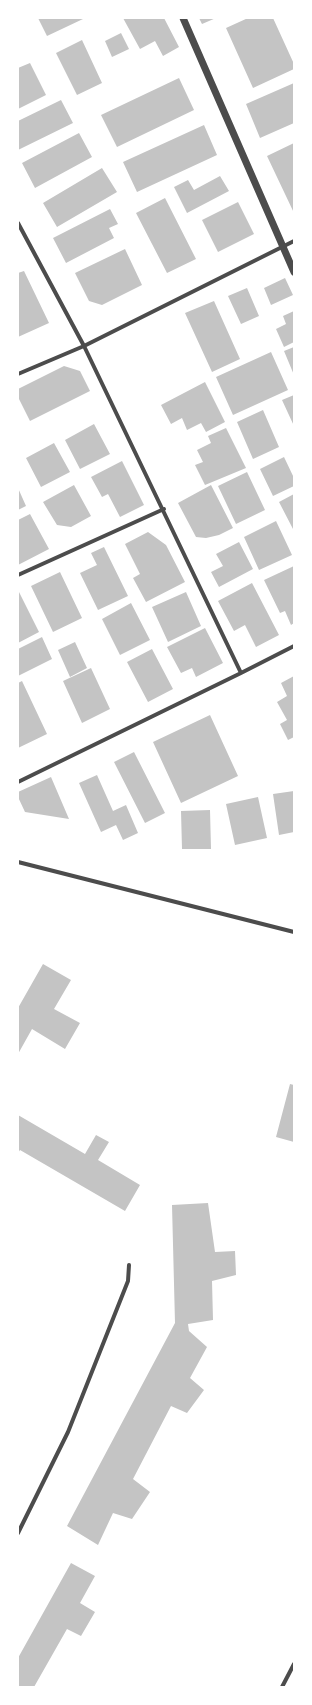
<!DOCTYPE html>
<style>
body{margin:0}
#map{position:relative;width:312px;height:1705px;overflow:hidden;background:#fff;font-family:"Asap Condensed",sans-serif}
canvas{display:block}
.frame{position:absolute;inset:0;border:19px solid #fff;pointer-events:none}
</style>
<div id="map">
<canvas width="312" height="1705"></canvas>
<div class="frame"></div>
</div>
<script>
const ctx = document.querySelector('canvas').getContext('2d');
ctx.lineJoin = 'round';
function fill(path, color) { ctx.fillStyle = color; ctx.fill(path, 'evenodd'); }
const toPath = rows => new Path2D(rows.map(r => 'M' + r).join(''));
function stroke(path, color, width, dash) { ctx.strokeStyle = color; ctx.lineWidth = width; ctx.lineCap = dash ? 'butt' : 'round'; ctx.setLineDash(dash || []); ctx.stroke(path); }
const building = toPath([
 [38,18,82,18,83,19,47,36],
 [123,18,164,18,179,47,163,56,155,41,140,49],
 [199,18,216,18,202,24],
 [248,18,273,18,294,64,294,69,253,88,226,28],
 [121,33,129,49,112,57,105,41],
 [82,40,102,83,77,95,56,53],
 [30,63,46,95,18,109,18,68],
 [179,78,194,110,117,147,101,115],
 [294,83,294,123,260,138,246,104],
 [61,100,73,123,18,150,18,121],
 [204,125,217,155,137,192,123,162],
 [79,133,92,157,35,188,22,163],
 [294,143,294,213,267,156],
 [102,168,117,192,57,227,43,203],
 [220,176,229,191,187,213,174,187,188,180,194,190],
 [165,198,196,259,167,273,136,213],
 [238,202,254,234,218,252,202,220],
 [110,209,118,224,109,228,114,238,66,263,53,238],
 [125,249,142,285,102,305,89,301,75,273],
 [24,271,49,323,18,337,18,273],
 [285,278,293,295,271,305,264,288],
 [247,288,259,316,241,324,228,296],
 [214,301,240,359,212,372,185,313],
 [294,311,294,342,284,347,276,329,286,324,283,316],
 [294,347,294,375,284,351],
 [271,352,288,390,233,415,216,377],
 [64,366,80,371,90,391,30,421,18,397,18,389],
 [205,382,225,422,206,432,201,423,187,430,182,418,171,424,161,405],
 [294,395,294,426,282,400],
 [263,410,279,447,253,459,237,422],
 [94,424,110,454,80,469,65,440],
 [226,428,246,468,205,485,195,465,203,462,197,450,211,443,208,436],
 [54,443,70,472,41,487,26,458],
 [284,457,294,478,294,486,273,496,260,469],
 [122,461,144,505,120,517,108,494,102,497,91,477],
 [247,472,265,510,236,524,218,486],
 [74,485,91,516,71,527,57,525,43,502],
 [211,485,233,528,219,535,206,538,196,537,178,503],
 [18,488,26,506,18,510],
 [294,494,294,529,293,529,279,502],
 [30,514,49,549,18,565,18,520],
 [276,521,292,555,259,570,244,537],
 [148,532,166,545,185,582,146,602,133,578,140,574,125,544],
 [239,542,253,569,219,587,211,572,223,566,216,554],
 [104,547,128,596,98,610,80,573,97,565,91,553],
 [294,566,294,623,291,625,285,611,280,613,264,580],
 [60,572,82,618,53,632,31,586],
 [252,583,279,635,256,647,245,625,234,631,218,601],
 [18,590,39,632,18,643],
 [186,592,201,626,168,642,152,607],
 [131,603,150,640,120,655,102,619],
 [205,628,223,663,196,677,192,668,181,673,167,647],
 [42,637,52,659,18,676,18,649],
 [75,642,87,668,70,677,58,650],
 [152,649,173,689,148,702,127,662],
 [91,668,110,709,82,723,63,681],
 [294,676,294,737,288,740,280,724,287,720,277,702,287,696,281,683],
 [22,681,47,734,18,748,18,683],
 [210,715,238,776,181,803,153,742],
 [134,752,165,813,145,823,114,762],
 [97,775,113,811,126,805,138,833,123,840,116,825,101,832,79,783],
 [51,777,69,819,25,812,18,797,18,792],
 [294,791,294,832,279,835,273,794],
 [258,797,267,838,235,845,226,804],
 [210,810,211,849,182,849,181,811],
 [43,964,71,980,54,1009,80,1023,65,1049,32,1029,18,1054,18,1008],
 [290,1084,294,1085,294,1142,276,1137],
 [18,1115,85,1154,96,1135,109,1142,98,1160,140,1185,125,1211,20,1150,18,1153],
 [208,1203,215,1252,235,1251,236,1275,212,1281,213,1320,188,1324,189,1331,207,1347,190,1378,204,1390,187,1413,171,1406,133,1479,150,1492,132,1519,113,1513,98,1545,67,1526,175,1323,172,1205],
 [71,1563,95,1576,80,1603,95,1612,81,1636,67,1629,34,1687,18,1687,18,1658]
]);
const minor = toPath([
 [18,223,84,346,241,673],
 [18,374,84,346,294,241],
 [18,575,164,509],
 [18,782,241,673,294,646],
 [18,862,294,932],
 [18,1533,68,1432,128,1281,129,1265],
 [282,1687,294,1664]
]);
const tertiary = toPath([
 [183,18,294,272]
]);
fill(building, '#c4c4c4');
stroke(minor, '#4c4c4c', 4);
stroke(tertiary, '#4c4c4c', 7);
</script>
